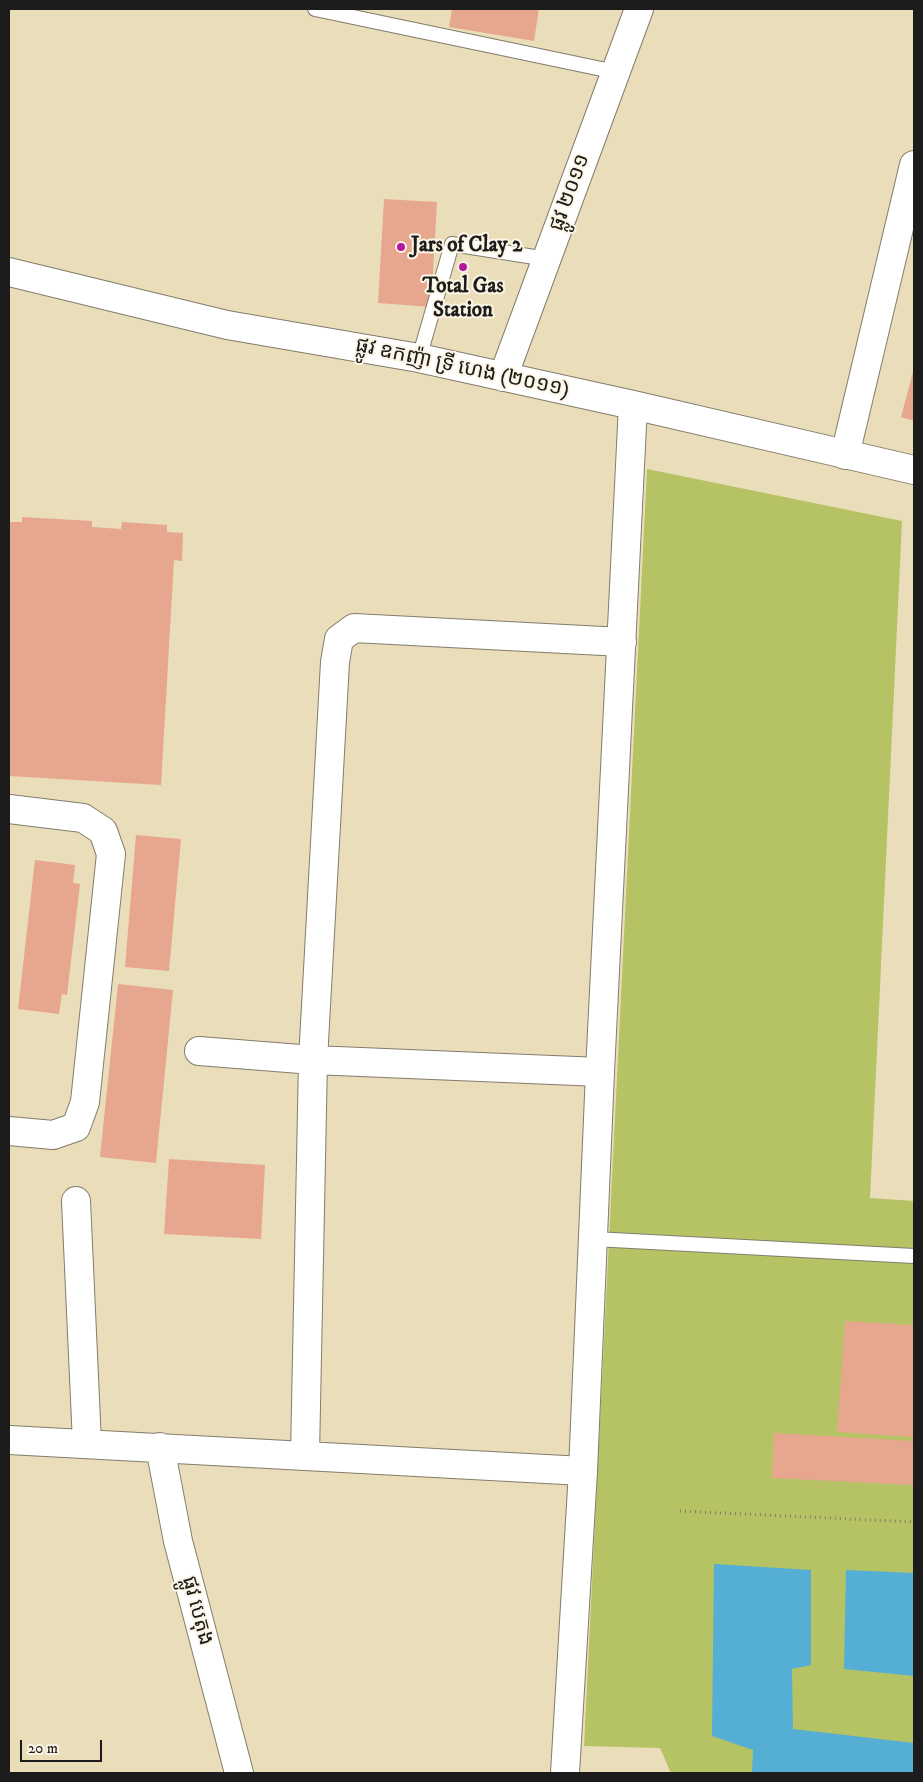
<!DOCTYPE html>
<meta charset="utf-8">
<style>
body{margin:0}
#map{position:relative;width:923px;height:1782px;overflow:hidden;background:#eaddba;font-family:"IM FELL DW Pica",serif}
canvas{display:block}
.frame{position:absolute;inset:0;border:10px solid #1c1c1c;pointer-events:none}
.scale{position:absolute;left:20px;top:1740px;width:82px;height:22px;box-sizing:border-box;border:2px solid #1c1c1c;border-top:0;padding-left:6px;font-size:15px;line-height:18px;white-space:nowrap;color:#1c1c1c;-webkit-text-stroke:4px #fcf5e5;paint-order:stroke}
</style>
<div id="map">
<canvas width="923" height="1782"></canvas>
<div class="frame"></div>
<div class="scale">20 m</div>
</div>
<script>
const ctx = document.querySelector('canvas').getContext('2d');
ctx.lineJoin = 'round';
function fill(path, color) { ctx.fillStyle = color; ctx.fill(path, 'evenodd'); }
const toPath = rows => new Path2D(rows.map(r => 'M' + r).join(''));
function stroke(path, color, width, dash) { ctx.strokeStyle = color; ctx.lineWidth = width; ctx.lineCap = dash ? 'butt' : 'round'; ctx.setLineDash(dash || []); ctx.stroke(path); }
function drawText(font, color, halo, rows, align = 'center') {
  ctx.font = font + ' "IM FELL DW Pica","Noto Sans Khmer",serif'; ctx.lineWidth = 4; ctx.setLineDash([]); ctx.textBaseline = 'middle'; ctx.strokeStyle = halo; ctx.fillStyle = color; for (const [text, x, y, turn = 0] of rows) {
    ctx.save(); ctx.translate(x, y); ctx.rotate((+turn || 0) * Math.PI / 180); ctx.textAlign = isNaN(turn) ? turn : align; if (halo) ctx.strokeText(text, 0, 0); ctx.fillText(text, 0, 0); ctx.restore();
  }
}
const green = toPath([
 [647,469,902,521,870,1198,914,1201,914,1773,671,1773,660,1748,584,1746]
]);
const water = toPath([
 [714,1564,811,1570,811,1665,792,1669,793,1729,914,1743,914,1773,752,1773,753,1750,712,1736],
 [846,1570,914,1573,914,1676,844,1669]
]);
const building = toPath([
 [452,9,539,9,534,41,449,27],
 [384,199,437,202,431,307,378,303],
 [914,368,914,421,901,417],
 [22,517,92,521,92,527,121,529,122,522,167,525,167,532,183,533,182,561,174,560,161,785,9,776,9,522,22,522],
 [136,835,181,839,169,971,125,967],
 [35,860,75,865,73,883,80,884,67,995,62,994,59,1014,18,1009],
 [118,984,173,990,156,1163,100,1157],
 [169,1159,265,1165,261,1239,164,1234],
 [845,1321,914,1325,914,1437,837,1432],
 [774,1433,914,1441,914,1485,772,1478]
]);
const path = toPath([
 [680,1511,914,1522]
]);
const lane = toPath([
 [315,9,616,72],
 [419,358,452,244,547,259],
 [594,1239,914,1256]
]);
const street = toPath([
 [845,455,914,165],
 [9,809,83,818,103,831,111,854,85,1102,76,1127,53,1135,9,1131],
 [199,1051,313,1060,600,1072],
 [76,1201,87,1443],
 [9,1440,583,1471],
 [160,1447,178,1541,239,1773],
 [305,1455,313,1060,335,662,339,639,354,628,622,642]
]);
const secondary = toPath([
 [9,272,227,325,419,358,633,405,914,470],
 [503,377,639,9],
 [565,1773,583,1471,600,1072,633,405]
]);
const markers = [
 [401,247,5,"#b5179e"],
 [463,267,5,"#b5179e"]
];
const streetNames = [
 ["ផ្លូវ ២០១១",571,193,-70],
 ["ផ្លូវ ឧកញ៉ា ទ្រី ហេង (២០១១)",462,369,12],
 ["ផ្លូវ បេតុង",196,1611,75]
];
const poiNames = [
 ["Jars of Clay 2",411,247],
 ["Total Gas",463,288,"center"],
 ["Station",463,312,"center"]
];
fill(green, '#b5c365');
fill(water, '#55aed3');
fill(building, '#e7a78e');
stroke(lane, '#837c6b', 16);
stroke(street, '#837c6b', 30);
stroke(secondary, '#837c6b', 30);
stroke(path, '#837c6b', 3, [1, 4]);
stroke(lane, '#fff', 14);
stroke(street, '#fff', 28);
stroke(secondary, '#fff', 28);
for (const [x, y, r, color] of markers) { const dot = new Path2D(); dot.arc(x, y, r, 0, 2 * Math.PI); ctx.fillStyle = color; ctx.fill(dot); stroke(dot, '#fcf5e5', 2); }
drawText('21px', '#1c1c1c', '#fcf5e5', streetNames);
drawText('bold 21px', '#1c1c1c', '#fcf5e5', poiNames, 'left');
</script>
